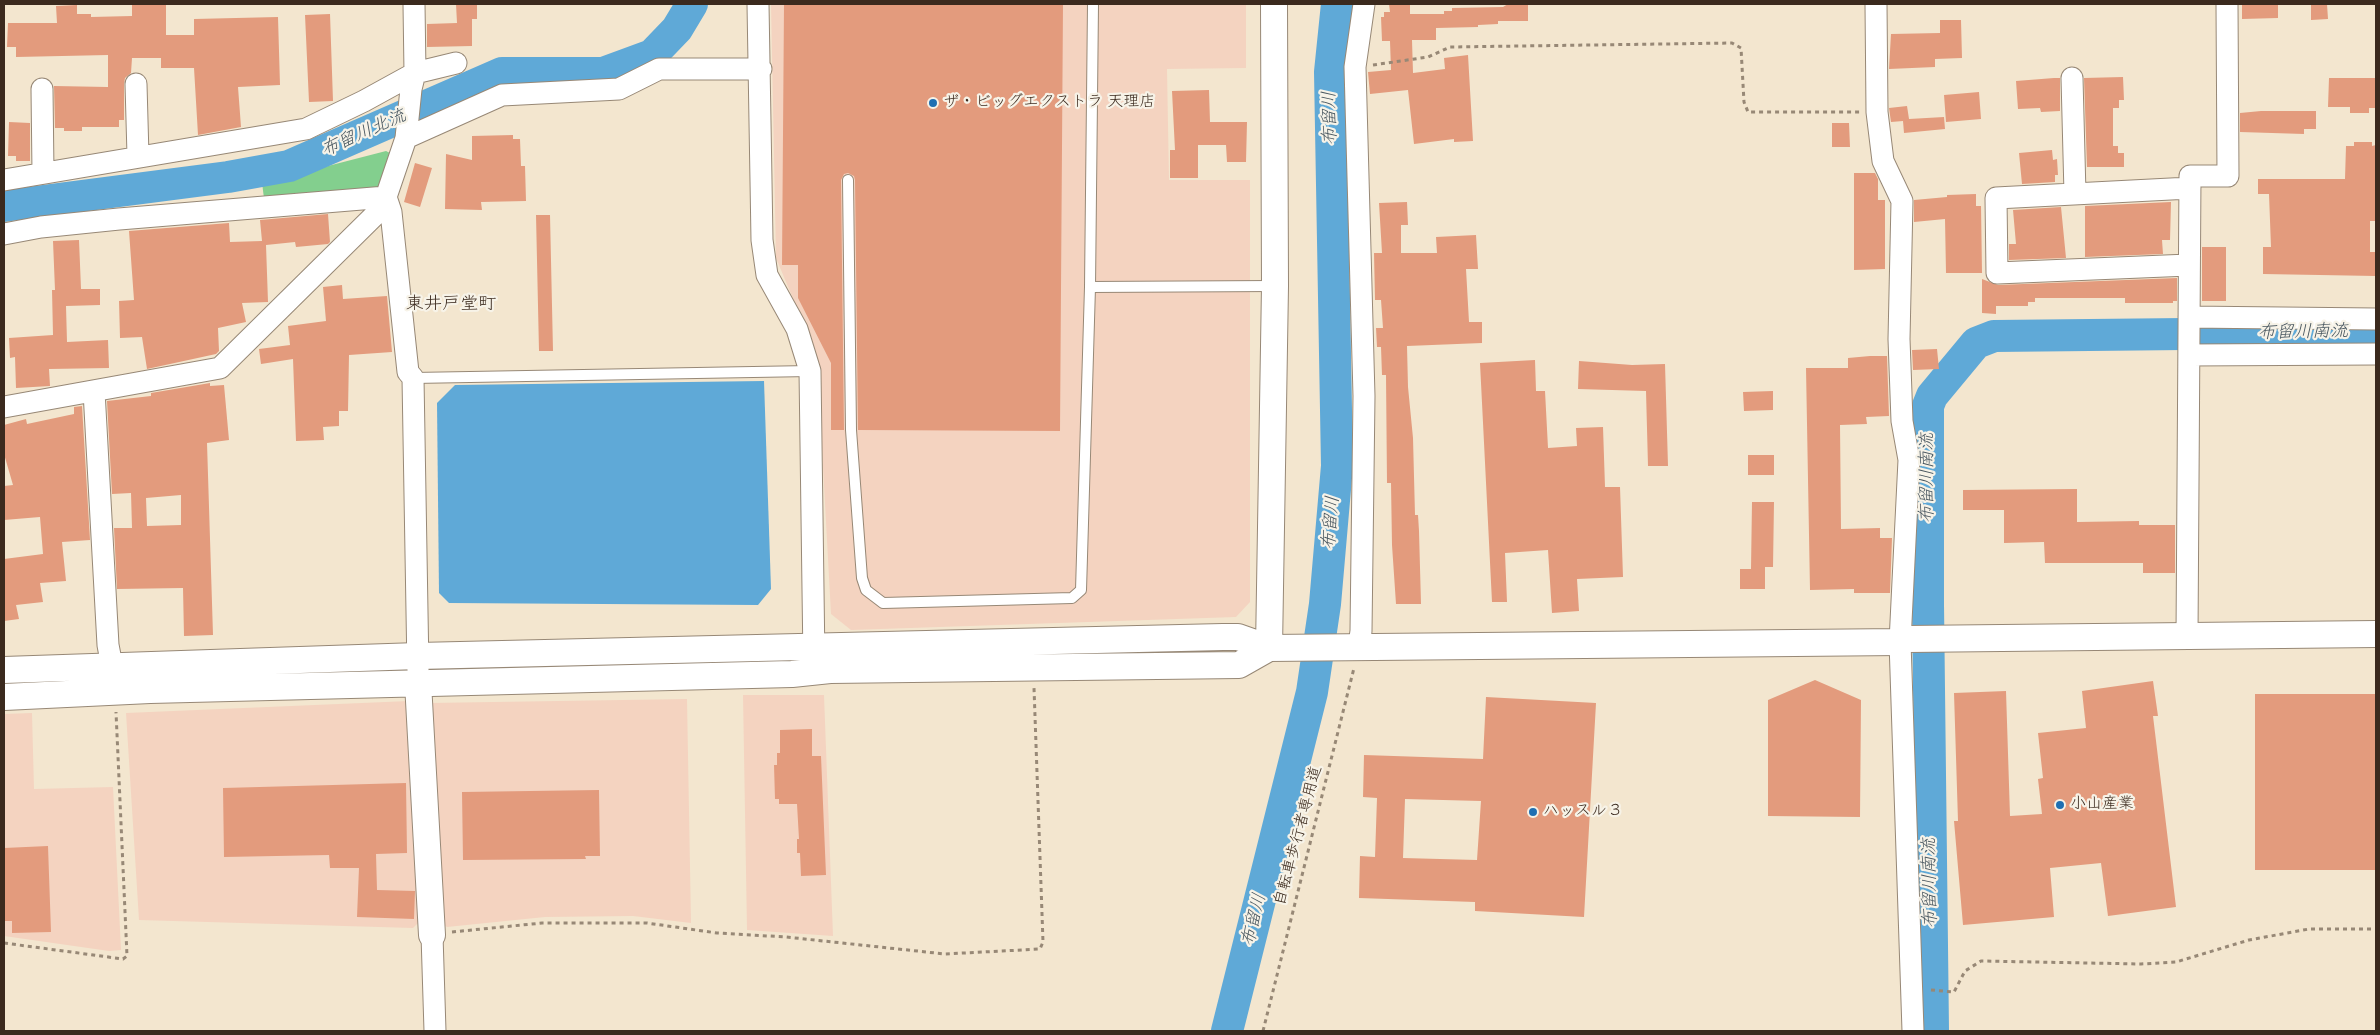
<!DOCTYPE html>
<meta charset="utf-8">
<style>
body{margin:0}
#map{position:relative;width:2380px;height:1035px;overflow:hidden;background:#f3e6cf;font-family:Mynerve,sans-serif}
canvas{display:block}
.frame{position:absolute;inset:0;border:5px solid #3b2a1e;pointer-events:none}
</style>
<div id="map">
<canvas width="2380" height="1035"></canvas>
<div class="frame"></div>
</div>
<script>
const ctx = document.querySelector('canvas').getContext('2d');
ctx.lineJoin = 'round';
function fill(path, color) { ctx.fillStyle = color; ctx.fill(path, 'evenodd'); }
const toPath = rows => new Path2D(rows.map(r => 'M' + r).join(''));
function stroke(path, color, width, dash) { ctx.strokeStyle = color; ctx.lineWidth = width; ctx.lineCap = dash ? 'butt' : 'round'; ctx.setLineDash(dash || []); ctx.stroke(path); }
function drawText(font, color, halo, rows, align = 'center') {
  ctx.font = font + ' Mynerve,"Klee One",sans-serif'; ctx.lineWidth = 4.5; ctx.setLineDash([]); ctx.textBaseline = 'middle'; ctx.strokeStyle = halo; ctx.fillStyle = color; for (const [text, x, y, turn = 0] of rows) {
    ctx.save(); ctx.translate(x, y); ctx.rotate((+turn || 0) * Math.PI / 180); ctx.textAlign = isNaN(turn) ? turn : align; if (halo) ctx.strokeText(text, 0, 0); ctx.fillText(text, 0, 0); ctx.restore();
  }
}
const built = toPath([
 [771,4,1246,4,1246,68,1167,69,1169,180,1250,180,1250,602,1236,617,851,630,831,614,817,356,776,258],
 [743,695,824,695,833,936,747,930],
 [687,699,691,923,633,916,545,917,447,927,441,923,429,703],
 [409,701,419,922,413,928,139,920,126,713],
 [32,713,34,789,113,787,121,950,109,951,4,936,4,714]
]);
const green = toPath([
 [386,151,392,154,379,190,264,198,262,183]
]);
const water = toPath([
 [764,381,771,589,758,605,449,603,439,593,437,403,455,385]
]);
const river = toPath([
 [4,206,228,177,289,166,502,73,603,73,652,55,677,29,692,4],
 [1227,1031,1312,692,1325,604,1337,466,1330,72,1337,4],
 [1933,1031,1928,604,1928,406,1932,396,1976,343,1994,336,2376,332]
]);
const building = toPath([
 [132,4,166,4,166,35,194,35,194,19,278,17,280,85,238,87,241,127,198,135,194,68,161,68,161,58,132,58,131,73,125,78,124,84,124,120,119,120,119,127,82,127,82,131,64,131,64,128,55,128,54,86,108,87,108,55,16,57,16,47,7,47,8,23,57,23,56,6,77,5,77,14,91,14,91,17,132,16],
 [456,4,477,4,477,19,472,19,472,46,427,47,427,24,457,23],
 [784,4,1063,4,1060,431,858,430,855,180,854,176,848,173,844,174,841,180,844,430,831,430,831,363,798,298,798,265,782,265],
 [1389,4,1410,4,1410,14,1444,14,1444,11,1452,11,1452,8,1503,7,1508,4,1528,4,1528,21,1498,21,1498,24,1478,25,1478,27,1436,28,1436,40,1412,40,1413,73,1445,69,1444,58,1468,55,1473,141,1454,142,1454,139,1414,144,1408,90,1370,94,1368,72,1391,70,1390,41,1382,41,1381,17,1384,17,1384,12,1390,12],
 [2242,4,2278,4,2278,18,2242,19],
 [2311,4,2327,4,2328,19,2311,20],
 [330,14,333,101,309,102,305,15],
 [1940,20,1961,20,1962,58,1935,59,1935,67,1889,69,1891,34,1940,33],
 [2123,77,2124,100,2119,100,2119,108,2113,108,2113,146,2118,146,2118,153,2124,153,2124,167,2087,167,2084,78],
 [2054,78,2060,78,2060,111,2041,112,2040,108,2018,109,2016,81],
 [2329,78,2376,78,2376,108,2369,108,2369,113,2350,113,2350,107,2328,107],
 [1209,90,1210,122,1247,122,1246,162,1227,162,1226,145,1198,145,1198,178,1170,178,1170,150,1175,150,1172,91],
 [1979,92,1981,119,1946,122,1944,95],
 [1907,106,1909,119,1944,117,1945,129,1904,133,1903,121,1891,122,1889,108],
 [2261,111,2316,111,2316,129,2304,129,2304,134,2240,132,2240,113],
 [9,122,30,123,30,161,16,161,16,156,8,156],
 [1832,123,1849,123,1850,147,1832,147],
 [513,135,513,139,520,139,521,166,525,166,526,201,481,202,482,210,445,209,446,154,472,160,472,136],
 [2354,142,2372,142,2372,146,2376,145,2376,221,2370,221,2370,252,2376,252,2376,276,2263,274,2263,247,2271,247,2269,194,2258,194,2258,179,2345,179,2346,146,2354,146],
 [2052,150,2053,160,2057,159,2058,175,2055,175,2055,182,2022,184,2019,153],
 [415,163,432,168,420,207,404,202],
 [1854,173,1875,173,1878,179,1878,200,1885,200,1885,269,1854,270],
 [1976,194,1976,206,1981,206,1982,273,1946,273,1945,219,1914,222,1914,200,1947,197,1947,195],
 [1407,202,1408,225,1401,225,1401,253,1437,253,1436,237,1476,235,1478,269,1466,269,1469,322,1482,322,1482,343,1407,346,1408,387,1413,438,1415,515,1418,515,1419,531,1421,604,1396,604,1392,545,1391,483,1387,483,1386,375,1382,375,1381,347,1377,347,1376,328,1383,328,1381,300,1375,300,1374,253,1382,253,1379,203],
 [2171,202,2170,240,2162,240,2163,254,2085,257,2085,206],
 [2061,207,2066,258,2009,260,2009,244,2016,244,2013,210],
 [328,214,330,242,328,244,296,247,295,242,266,245,268,302,242,303,246,322,218,328,219,351,216,354,147,369,142,337,120,338,119,301,134,300,129,231,229,223,230,242,262,241,260,220],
 [536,215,550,215,553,351,539,351],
 [79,240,81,289,100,289,100,305,66,306,67,342,108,340,109,368,49,369,50,386,16,388,15,357,10,358,9,338,53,335,52,290,55,290,53,241],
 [2202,247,2226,247,2226,301,2202,301],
 [2177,278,2177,301,2173,301,2173,303,2125,303,2125,298,2035,298,2035,302,2028,302,2028,306,1996,306,1996,314,1982,313,1982,279,1998,285],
 [342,285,343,299,387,296,392,352,349,355,348,411,339,411,339,426,323,427,324,440,296,441,293,359,261,364,259,349,290,345,288,326,326,321,323,287],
 [1937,349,1939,369,1913,370,1912,350],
 [1870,356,1887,356,1889,416,1866,417,1867,424,1840,425,1841,529,1880,528,1880,538,1892,538,1890,593,1854,593,1854,589,1810,590,1806,368,1848,368,1848,358],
 [1535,360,1536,391,1545,391,1548,448,1577,446,1576,428,1603,427,1605,487,1620,487,1623,577,1577,579,1579,611,1552,613,1548,550,1505,553,1507,602,1492,602,1480,363],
 [1579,361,1632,365,1665,364,1668,466,1648,466,1646,391,1578,389],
 [210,383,210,386,224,385,229,440,207,443,213,635,184,636,183,588,117,589,114,528,132,528,131,493,112,494,107,401,151,396,151,393],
 [181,495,181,525,147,526,146,498],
 [1773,391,1773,410,1744,411,1743,392],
 [82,406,90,540,62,542,66,581,40,583,43,602,16,605,19,619,4,621,4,559,43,554,40,517,4,520,4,486,13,485,4,454,4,425,26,419,27,424,74,414,74,407],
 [1748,455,1774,455,1774,475,1748,475],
 [2077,489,2077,522,2139,521,2139,525,2175,525,2175,573,2143,573,2143,563,2045,563,2044,542,2004,543,2004,510,1963,510,1963,490],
 [1752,502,1774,502,1773,567,1765,567,1765,589,1740,589,1740,569,1751,569],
 [1815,680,1861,700,1860,817,1768,816,1768,700],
 [2153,681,2158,716,2153,716,2176,907,2108,916,2101,863,2050,868,2054,917,1963,925,1954,821,1958,821,1954,693,2006,691,2010,816,2042,814,2038,779,2043,778,2038,733,2086,728,2082,691],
 [2255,694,2376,694,2376,870,2255,870],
 [1486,697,1596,703,1584,917,1475,911,1475,902,1359,898,1360,856,1375,857,1377,798,1363,797,1364,755,1483,759],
 [1405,799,1481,801,1477,860,1403,858],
 [812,729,812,756,821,756,826,875,801,876,800,853,797,853,797,839,799,839,797,804,779,804,779,799,775,799,774,765,777,765,777,753,780,753,780,730],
 [406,783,407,853,376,854,377,890,415,891,414,919,357,917,359,868,330,868,329,855,224,857,223,788],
 [599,790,600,856,585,856,586,859,463,860,462,792],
 [48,846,51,932,12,933,12,921,4,921,4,848]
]);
const path = toPath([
 [1373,65,1428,57,1450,47,1732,43,1741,48,1744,102,1748,112,1860,112],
 [452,932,542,923,647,923,717,933,786,937,945,954,1040,949,1043,942,1034,688],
 [4,943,123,959,127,956,116,712],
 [1931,990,1954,992,1965,971,1981,961,2141,964,2176,962,2249,940,2309,929,2376,929],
 [1263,1031,1354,668]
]);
const service = toPath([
 [848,180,851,430,862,578,866,590,883,603,1072,598,1081,590,1090,287,1093,4],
 [1090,287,1274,286],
 [413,378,810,371]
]);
const minor = toPath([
 [758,4,762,240,767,275,797,329,810,371,814,662],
 [1876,4,1877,112,1883,161,1902,201,1899,339,1902,421,1909,460,1900,642,1913,1031],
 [2072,78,2075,194],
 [136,84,138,156],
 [42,89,43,173],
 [406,138,502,95,619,89,659,69,761,69],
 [4,180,306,129,364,101,415,73,456,63],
 [386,197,391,212,408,372,413,378,418,670],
 [4,234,41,227,119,219,386,197],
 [2189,265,1997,273,1996,198,2190,188],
 [2189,317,2376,319],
 [2189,355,2376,354],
 [94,391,108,645,115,682],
 [4,407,220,368,377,213,386,197,406,138,411,89,415,73,414,4],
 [2187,636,2190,176,2228,176,2227,4],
 [1359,646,1361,631,1364,396,1355,67,1364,4],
 [432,935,435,1031]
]);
const tertiary = toPath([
 [1269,648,1275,286,1274,4],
 [4,670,418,656,1223,637,1238,637,1269,648,1900,642,1908,639,2376,634],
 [418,683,432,935],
 [4,697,150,690,792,674,830,670,1239,665,1269,648]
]);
const markers = [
 [933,103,5,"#1f6fb2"],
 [2060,805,5,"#1f6fb2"],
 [1533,812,5,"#1f6fb2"]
];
const poiNames = [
 ["ザ・ビッグエクストラ 天理店",943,103],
 ["小山産業",2070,805],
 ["ハッスル３",1543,812]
];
const streetNames = [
 ["自転車歩行者専用道",1299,836,-75]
];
const waterNames = [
 ["布留川",1331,118,-91],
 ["布留川北流",364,134,-24],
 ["布留川南流",2303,333,-1],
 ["布留川南流",1928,478,-90],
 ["布留川",1332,523,-85],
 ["布留川南流",1931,883,-91],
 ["布留川",1255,920,-76]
];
const neighbourhoodNames = [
 ["東井戸堂町",451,305]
];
fill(built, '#f4d3c0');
fill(green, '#83cf8e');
fill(water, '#5fa9d7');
stroke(river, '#5fa9d7', 32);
fill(building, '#e39b7d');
stroke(service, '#978876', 12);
stroke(minor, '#978876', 23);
stroke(tertiary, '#978876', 28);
stroke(path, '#978876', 3, [4, 4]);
stroke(service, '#fff', 10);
stroke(minor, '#fff', 21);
stroke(tertiary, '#fff', 26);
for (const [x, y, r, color] of markers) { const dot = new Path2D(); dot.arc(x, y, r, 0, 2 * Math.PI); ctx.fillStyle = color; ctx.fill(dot); stroke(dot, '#f7f3e8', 2); }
drawText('16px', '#3b2a1e', '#f7f3e8', poiNames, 'left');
drawText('16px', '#3b2a1e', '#f7f3e8', streetNames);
drawText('italic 18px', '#48565f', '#f7f3e8', waterNames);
drawText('18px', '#3b2a1e', '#f7f3e8', neighbourhoodNames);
</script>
